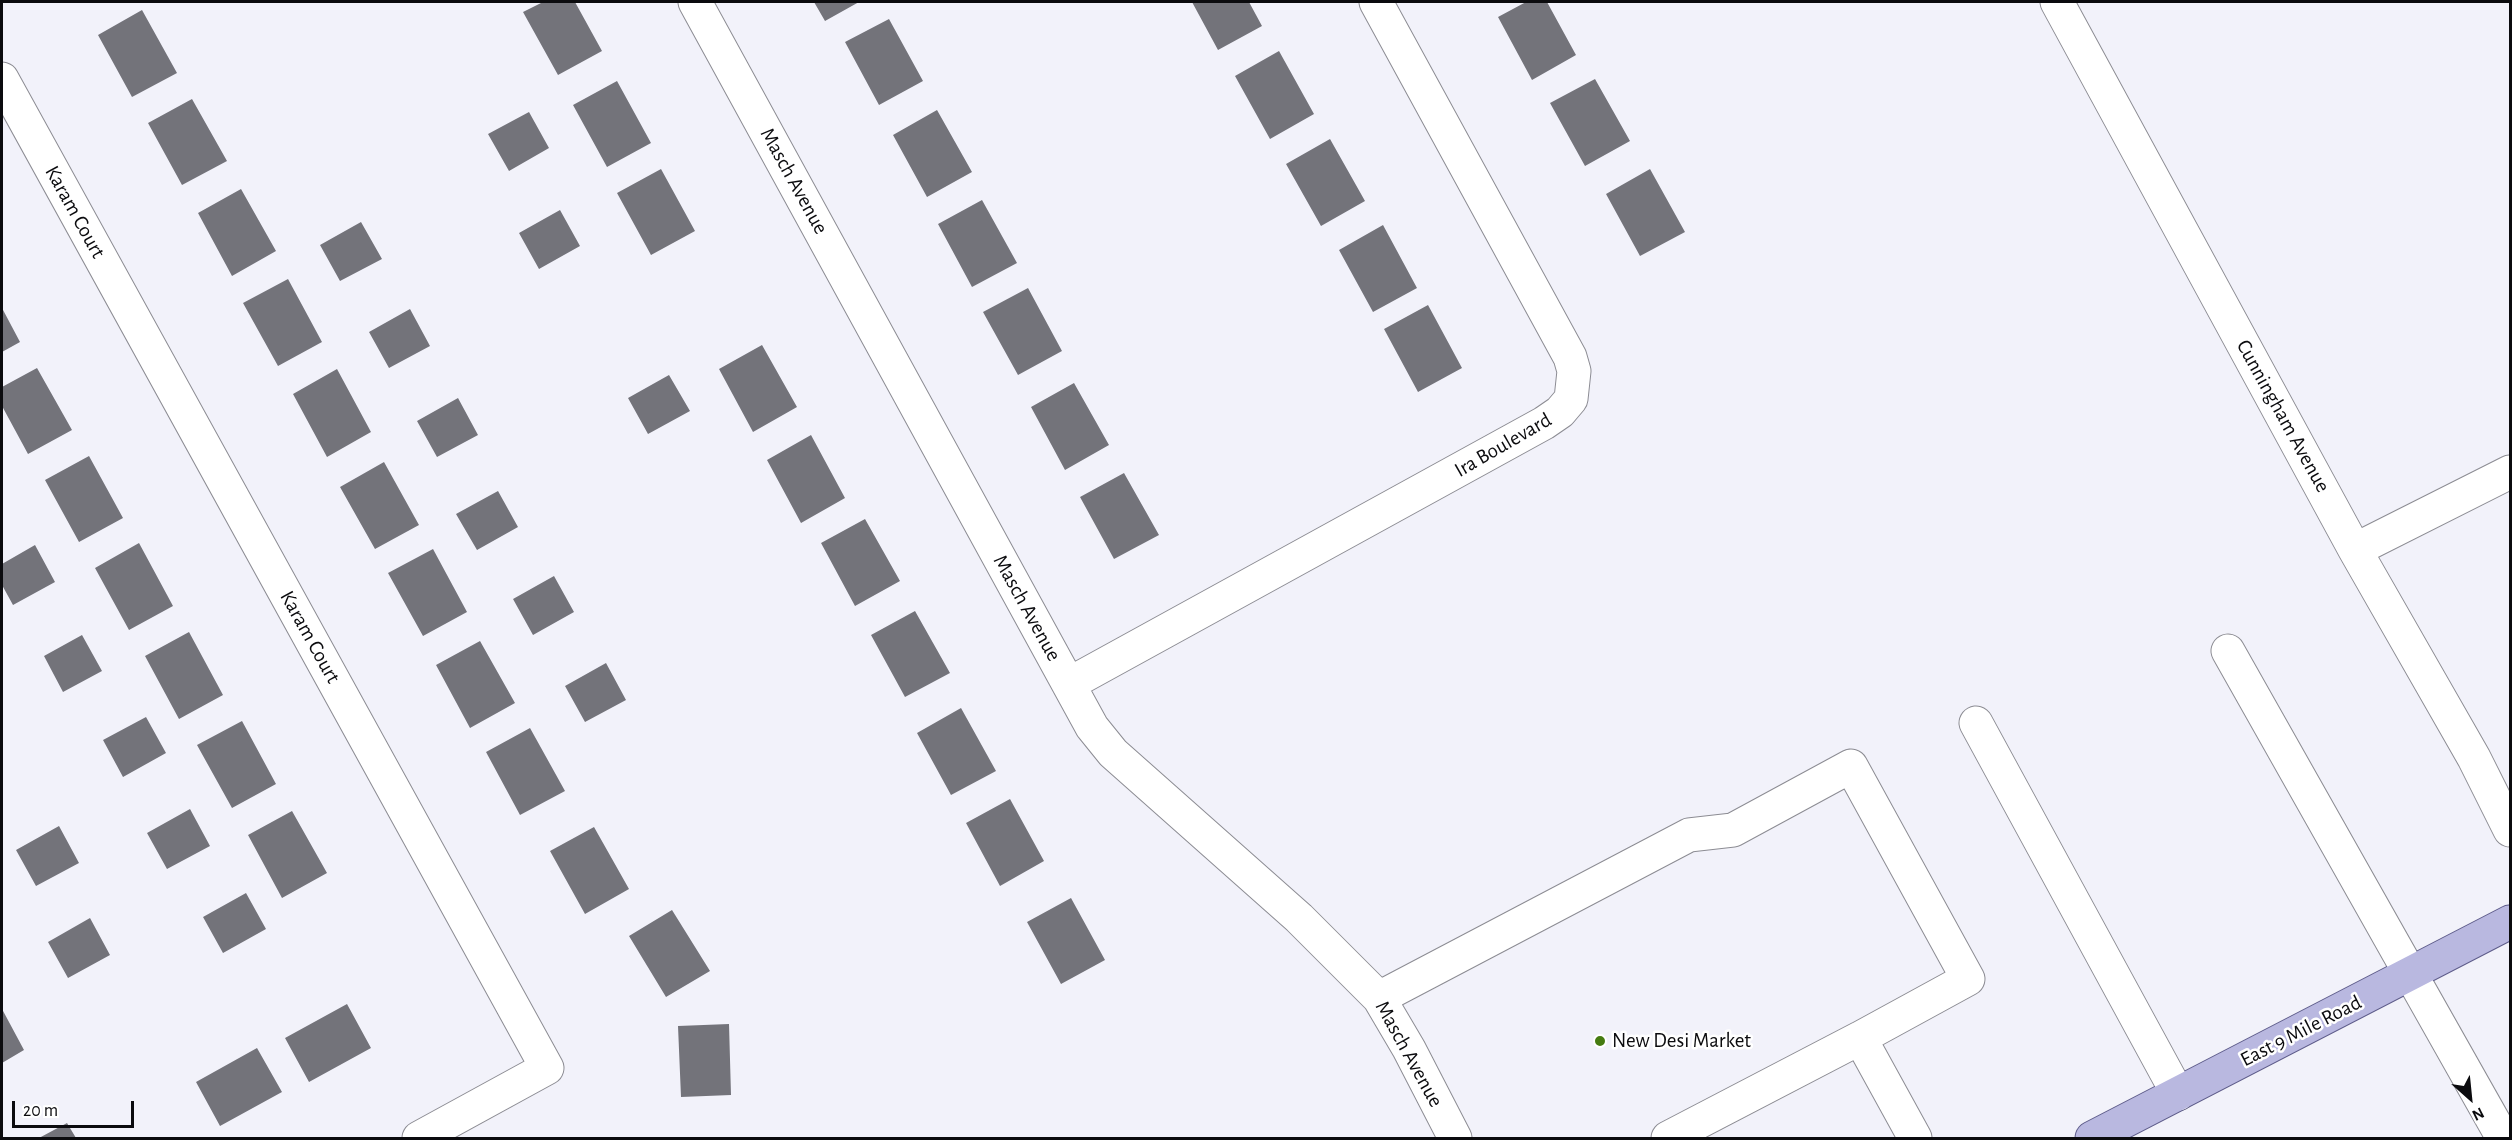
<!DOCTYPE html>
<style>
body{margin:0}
#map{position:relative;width:2512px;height:1140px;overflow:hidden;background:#f2f2fa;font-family:"Alegreya Sans",sans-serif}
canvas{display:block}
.frame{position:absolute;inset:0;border:3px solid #0b0b0e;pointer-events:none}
.north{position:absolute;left:2440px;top:1068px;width:60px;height:60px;-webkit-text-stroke:4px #fff;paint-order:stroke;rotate:153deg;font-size:16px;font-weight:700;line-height:24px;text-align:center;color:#0b0b0e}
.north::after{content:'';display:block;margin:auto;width:21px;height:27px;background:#0b0b0e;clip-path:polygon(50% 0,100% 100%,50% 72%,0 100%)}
.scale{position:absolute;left:12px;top:1101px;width:122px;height:27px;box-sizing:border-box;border:3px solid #0b0b0e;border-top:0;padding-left:8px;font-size:18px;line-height:21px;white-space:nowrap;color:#0b0b0e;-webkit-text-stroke:4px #fff;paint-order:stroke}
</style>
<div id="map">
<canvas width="2512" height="1140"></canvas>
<div class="frame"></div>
<div class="north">N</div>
<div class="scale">20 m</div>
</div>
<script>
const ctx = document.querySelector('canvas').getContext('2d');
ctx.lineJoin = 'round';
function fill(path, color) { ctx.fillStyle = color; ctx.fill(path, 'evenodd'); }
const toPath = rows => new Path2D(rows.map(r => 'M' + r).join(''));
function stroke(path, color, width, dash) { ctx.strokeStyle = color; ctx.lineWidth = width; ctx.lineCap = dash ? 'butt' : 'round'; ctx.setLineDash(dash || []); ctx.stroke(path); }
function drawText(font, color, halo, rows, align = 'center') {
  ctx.font = font + ' "Alegreya Sans",sans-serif'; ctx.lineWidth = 5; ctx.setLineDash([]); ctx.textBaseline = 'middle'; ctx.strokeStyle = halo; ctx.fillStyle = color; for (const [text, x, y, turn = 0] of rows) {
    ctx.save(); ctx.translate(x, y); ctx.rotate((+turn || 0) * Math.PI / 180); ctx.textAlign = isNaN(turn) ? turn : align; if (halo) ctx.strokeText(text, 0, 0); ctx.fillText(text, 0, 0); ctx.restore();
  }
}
const building = toPath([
 [543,2,575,2,602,51,558,75,523,12],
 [814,2,859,2,825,21],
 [1192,2,1249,2,1262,26,1218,50],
 [1526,2,1547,2,1576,55,1532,80,1498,17],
 [142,10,177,73,132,97,98,35],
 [889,19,923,81,879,105,845,42],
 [1279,51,1314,114,1270,139,1235,76],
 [1595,79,1630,141,1585,166,1550,103],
 [617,81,651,143,607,167,573,105],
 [192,99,227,161,182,185,148,123],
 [937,110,972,172,927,197,893,135],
 [529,112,549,148,509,171,488,134],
 [1330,139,1365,201,1321,226,1286,164],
 [661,169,695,231,651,255,617,193],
 [1650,169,1685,232,1640,256,1606,194],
 [241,189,276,251,232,276,198,213],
 [982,200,1017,263,972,287,938,224],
 [560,210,580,246,539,269,519,233],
 [361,222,382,259,340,281,320,245],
 [1383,225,1417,288,1373,312,1339,250],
 [288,279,322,342,278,366,243,303],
 [1028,288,1062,351,1018,375,983,312],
 [1428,305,1462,368,1418,392,1384,329],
 [2,308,20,342,2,352],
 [410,309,430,346,389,368,369,332],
 [762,345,797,407,753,432,719,369],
 [37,368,72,430,28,454,2,406,2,387],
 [337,369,371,432,327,457,293,394],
 [669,375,690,411,648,434,628,398],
 [1074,383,1109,445,1065,470,1031,407],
 [458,398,478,435,437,457,417,421],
 [811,435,845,498,801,523,767,460],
 [89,456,123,518,79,542,45,480],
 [384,462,419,525,375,549,340,487],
 [1124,473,1159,535,1114,559,1080,497],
 [498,491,518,527,477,550,456,514],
 [865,519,900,581,855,606,821,543],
 [139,543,173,606,129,630,95,568],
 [35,545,55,582,13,605,2,585,2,564],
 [433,549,467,612,423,636,388,573],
 [554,576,574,612,533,635,513,599],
 [915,611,950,673,905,697,871,635],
 [189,632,223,695,179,719,145,656],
 [82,635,102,671,63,692,44,656],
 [480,641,515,703,470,728,436,665],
 [606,663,626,700,585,722,565,686],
 [961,708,996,771,951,795,917,733],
 [146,717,166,753,123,777,103,740],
 [242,721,276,784,232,808,197,745],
 [530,728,565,791,520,815,486,752],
 [1010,799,1044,861,1000,886,966,823],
 [190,809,210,846,167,869,147,833],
 [292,811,327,873,282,898,248,835],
 [59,826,79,863,36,886,16,850],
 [594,827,629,889,585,914,550,851],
 [246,893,266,929,223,953,203,917],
 [1071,898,1105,960,1061,984,1027,922],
 [672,910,710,971,666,997,629,936],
 [90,918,110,955,68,978,48,942],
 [347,1004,371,1048,309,1082,285,1038],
 [2,1009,24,1050,2,1063],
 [729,1024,731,1095,681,1097,678,1026],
 [257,1048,282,1092,220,1126,196,1082],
 [67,1123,76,1138,39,1138]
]);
const minor = toPath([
 [695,2,1092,727,1113,753,1299,918,1379,998,1409,1049,1455,1138],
 [2057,2,2355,550,2474,758,2510,830],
 [2,79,547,1068,419,1138],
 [2355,550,2510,472],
 [2228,651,2503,1138],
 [1069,684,1544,423,1560,412,1571,399,1574,371,1570,357,1376,2],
 [1976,723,2178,1094],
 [1379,998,1689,835,1733,830,1851,766,1968,979,1860,1038,1915,1138],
 [1668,1138,1860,1038]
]);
const major = toPath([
 [2092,1138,2510,922]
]);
const markers = [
 [1600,1041,6,"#457b10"]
];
const streetNames = [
 ["Masch Avenue",794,181,61],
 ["Karam Court",75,212,61],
 ["Cunningham Avenue",2283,416,61],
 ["Ira Boulevard",1503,445,-30],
 ["Masch Avenue",1027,608,61],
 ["Karam Court",310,637,61],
 ["East 9 Mile Road",2301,1031,-27],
 ["Masch Avenue",1409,1054,61]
];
const poiNames = [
 ["New Desi Market",1612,1041]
];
fill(building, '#73737a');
stroke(minor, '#8c8c93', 35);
stroke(major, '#5e5c8a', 35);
stroke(minor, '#fff', 33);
stroke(major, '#b9b8e0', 33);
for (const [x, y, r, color] of markers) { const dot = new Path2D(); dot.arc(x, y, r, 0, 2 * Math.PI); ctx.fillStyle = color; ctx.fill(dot); stroke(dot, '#fff', 2); }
drawText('21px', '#0b0b0e', '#fff', streetNames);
drawText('21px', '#0b0b0e', '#fff', poiNames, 'left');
</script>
